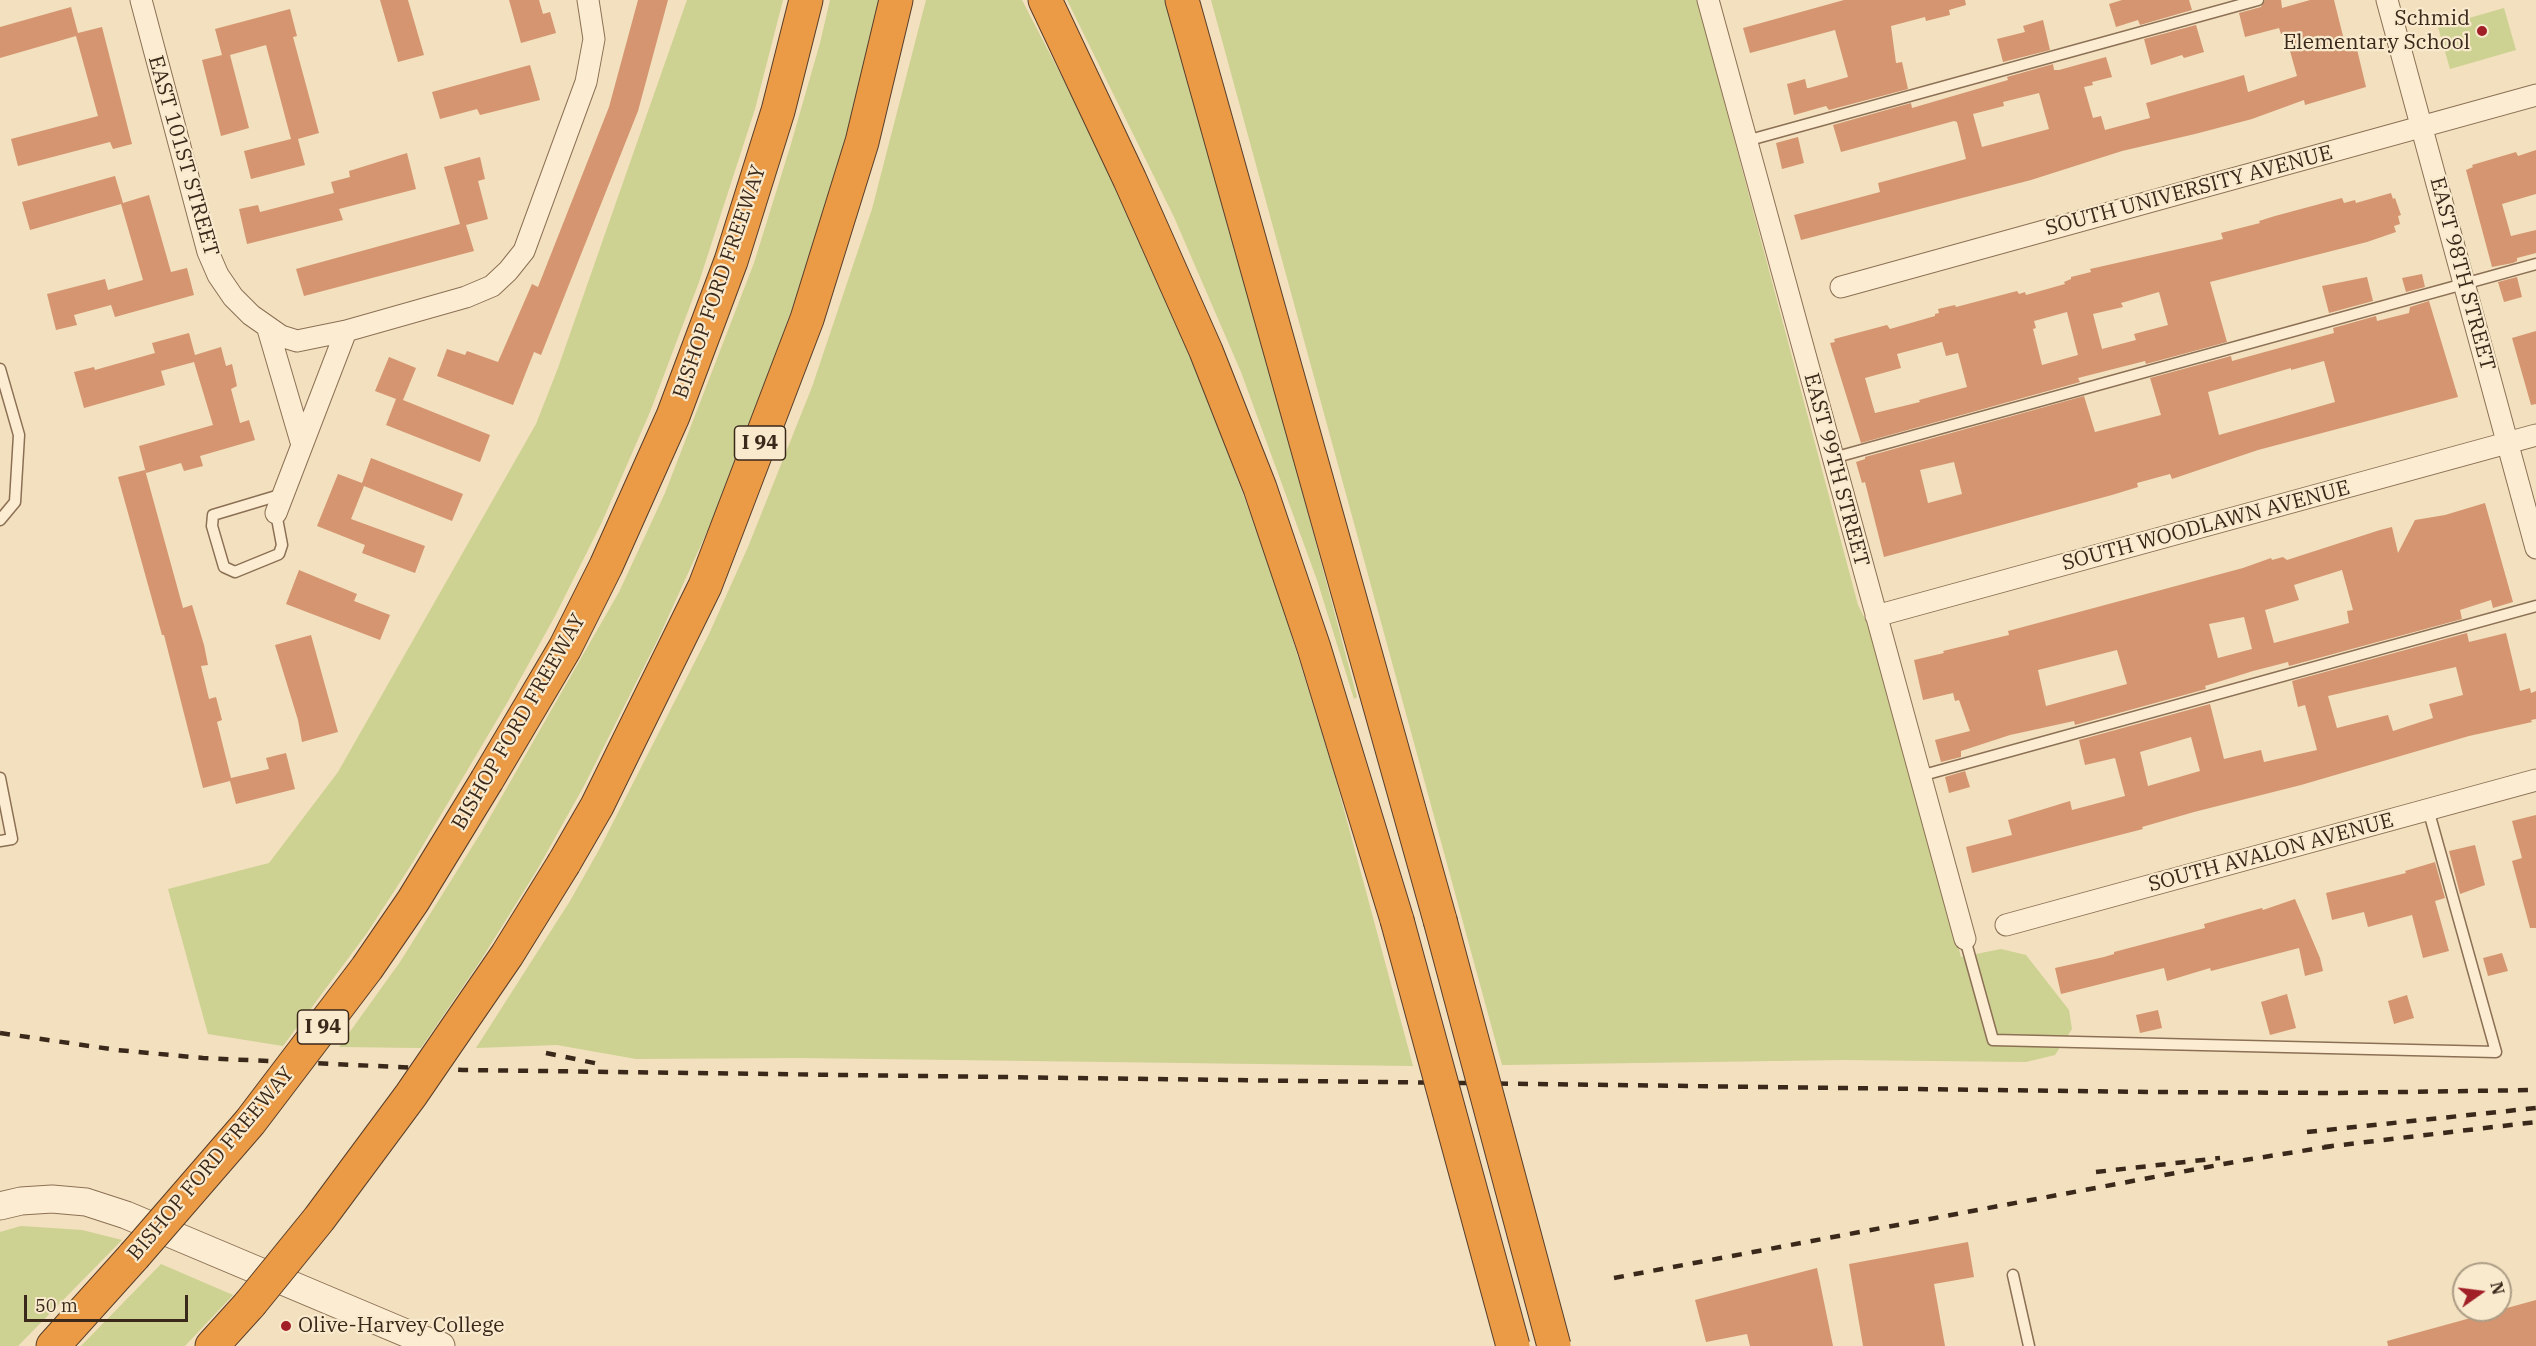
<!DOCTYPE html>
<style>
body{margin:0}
#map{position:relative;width:2536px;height:1346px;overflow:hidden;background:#f2e0be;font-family:"IBM Plex Serif",serif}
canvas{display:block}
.north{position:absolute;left:2452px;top:1262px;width:60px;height:60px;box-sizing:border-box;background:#f9eace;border:2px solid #ad9d86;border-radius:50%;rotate:76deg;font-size:16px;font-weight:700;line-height:24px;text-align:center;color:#3a291b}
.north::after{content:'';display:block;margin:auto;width:21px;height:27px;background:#a11f26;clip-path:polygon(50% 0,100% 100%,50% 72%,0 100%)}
.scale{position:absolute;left:24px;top:1295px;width:164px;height:27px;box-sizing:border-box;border:3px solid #3a291b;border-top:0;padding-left:8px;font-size:18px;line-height:21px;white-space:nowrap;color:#3a291b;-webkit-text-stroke:4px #f9eace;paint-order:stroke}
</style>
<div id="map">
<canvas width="2536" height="1346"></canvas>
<div class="north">N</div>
<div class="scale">50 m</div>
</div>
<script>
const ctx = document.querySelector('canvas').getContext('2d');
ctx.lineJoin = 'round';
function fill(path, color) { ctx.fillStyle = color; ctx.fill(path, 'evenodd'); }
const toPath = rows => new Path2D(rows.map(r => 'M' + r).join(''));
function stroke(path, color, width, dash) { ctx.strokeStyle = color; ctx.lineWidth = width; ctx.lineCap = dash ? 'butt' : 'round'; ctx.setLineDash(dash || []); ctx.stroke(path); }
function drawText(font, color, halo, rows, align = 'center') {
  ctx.font = font + ' "IBM Plex Serif",serif'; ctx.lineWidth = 4.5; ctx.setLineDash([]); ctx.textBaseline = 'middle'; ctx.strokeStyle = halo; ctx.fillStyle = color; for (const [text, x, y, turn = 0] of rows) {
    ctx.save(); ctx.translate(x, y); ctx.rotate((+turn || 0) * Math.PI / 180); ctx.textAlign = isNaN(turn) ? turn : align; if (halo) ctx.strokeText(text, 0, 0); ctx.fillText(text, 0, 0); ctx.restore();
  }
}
const green = toPath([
 [687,0,783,0,755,109,699,282,650,412,601,524,555,616,507,703,413,862,367,933,283,1046,208,1034,168,889,269,863,338,772,536,424,558,368],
 [830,0,879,0,846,136,807,267,760,399,716,512,658,639,585,784,537,870,481,960,421,1048,339,1047,400,962,482,831,619,592,665,493,754,263,791,144,820,43],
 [926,0,1022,0,1080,112,1131,219,1206,394,1270,567,1333,769,1413,1066,800,1058,636,1059,557,1045,476,1048,570,901,600,848,709,634,748,547,812,387,872,209],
 [1067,0,1171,0,1357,697,1354,699,1317,580,1241,372,1174,217],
 [1211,0,1697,0,1858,605,1870,629,1961,957,2001,949,2026,955,2069,1010,2072,1029,2055,1055,2026,1062,1842,1060,1502,1065],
 [2504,8,2516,50,2450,69,2438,27],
 [21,1226,82,1230,122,1240,18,1346,0,1346,0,1232],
 [161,1264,233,1295,185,1346,81,1346]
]);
const building = toPath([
 [380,0,408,0,424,55,398,62],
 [509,0,539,0,543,14,550,12,556,33,521,43],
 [638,0,668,0,638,111,541,355,534,352,513,405,437,376,447,349,465,355,467,351,498,362,532,284,538,287,609,107],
 [1844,0,1965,0,1966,5,1949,10,1950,15,1926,21,1925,17,1891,26,1896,63,1902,62,1908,89,1829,110,1826,106,1794,115,1787,84,1805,79,1807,88,1809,88,1848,77,1835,30,1750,53,1743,28],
 [2122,0,2189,0,2192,10,2140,25,2138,20,2116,27,2109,4],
 [2265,0,2281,0,2282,8,2310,0,2334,0,2346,48,2356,45,2366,87,2305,105,2304,100,2252,119,2195,134,2122,151,2031,180,1801,240,1794,215,1880,192,1878,183,1966,159,1957,122,1954,121,1841,152,1833,125,1911,103,1912,108,2008,80,2007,77,2053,64,2054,70,2059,70,2106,57,2112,77,2092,82,2093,85,2084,87,2093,118,2101,116,2105,130,2150,118,2146,103,2220,82,2244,75,2248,92,2297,76,2285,33,2281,34,2279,28,2245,37,2239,13,2261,7],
 [2039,93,2049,129,1982,147,1973,114,2004,106,2003,102],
 [71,7,78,33,102,27,132,144,113,149,110,142,18,166,11,139,98,116,76,36,0,58,0,27],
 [290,9,297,36,293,37,319,133,298,139,305,165,251,179,244,151,291,139,266,45,230,55,249,128,221,136,202,60,222,55,215,29],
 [2043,20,2050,50,2003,62,1997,39,2025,32,2023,26],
 [2196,25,2204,52,2184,58,2182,55,2151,65,2144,39],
 [530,65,540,100,480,115,477,109,440,119,432,92],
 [1798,137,1804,163,1782,169,1776,143],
 [2536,150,2536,194,2502,204,2511,236,2536,230,2536,253,2517,258,2517,261,2513,263,2492,267,2466,170,2473,167,2472,165,2516,152,2518,156],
 [407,153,416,189,339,209,343,220,247,244,239,209,258,205,260,212,334,193,331,182,350,177,349,171],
 [480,157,485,179,478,181,488,219,466,225,474,251,304,296,296,269,460,224,444,167],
 [115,176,123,203,149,195,171,272,187,268,194,295,115,317,111,305,74,315,77,325,56,330,47,294,105,279,108,290,143,280,121,204,30,230,22,202],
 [2391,193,2393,199,2395,198,2401,215,2398,216,2400,224,2394,226,2396,232,2367,242,2210,282,2227,342,2146,364,2145,361,2078,378,2080,382,1861,443,1830,343,1835,342,1834,339,1887,325,1890,329,1935,316,1935,314,1939,313,1938,309,1955,305,1956,307,2017,291,2019,294,2025,292,2026,295,2065,284,2064,282,2071,279,2071,277,2091,272,2090,269,2223,239,2221,233,2260,223,2259,221,2275,216,2342,198,2344,203,2355,200,2356,203],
 [2159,292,2168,325,2134,334,2136,340,2102,349,2093,314,2123,307,2121,303],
 [2067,312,2078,355,2042,365,2033,329,2036,328,2034,321],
 [1942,342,1946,356,1958,353,1967,387,1919,400,1920,402,1875,413,1865,378,1901,368,1897,354],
 [2422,274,2425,287,2406,292,2402,278],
 [2367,277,2373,301,2329,313,2322,286],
 [2517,277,2522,297,2504,302,2498,282],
 [2429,301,2458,397,2258,450,2172,479,2170,474,2137,483,2138,487,2112,495,1884,557,1865,482,1862,483,1856,462,1865,459,1865,457,2084,396,2095,432,2161,415,2150,378,2231,356,2232,361,2334,333,2333,328,2376,316,2377,321,2409,313,2410,307],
 [2324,361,2335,402,2219,435,2208,392,2291,368,2291,370],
 [1954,462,1962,494,1928,503,1920,470],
 [2536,331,2536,404,2531,405,2512,338],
 [189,333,195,355,221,347,226,366,232,364,237,386,231,389,240,423,249,420,255,440,200,456,203,466,184,471,181,463,146,473,139,446,213,425,194,362,161,371,165,385,84,408,74,372,94,367,95,370,155,353,152,343],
 [389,357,416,368,403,400,490,435,480,462,386,425,396,399,375,391],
 [371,458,463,494,452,521,364,486,351,519,425,546,415,573,362,553,365,545,317,526,338,474,362,483],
 [145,470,183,608,192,605,204,645,208,665,201,666,209,699,216,697,222,720,217,722,231,778,269,769,266,758,286,753,295,789,236,804,230,781,203,788,164,635,162,635,118,477],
 [2485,503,2513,602,2493,608,2491,600,2460,610,2462,619,2289,666,2288,662,2253,671,2205,686,2206,689,2075,725,2074,721,2010,735,1961,751,1961,757,1941,762,1935,740,1970,731,1959,700,1955,701,1953,693,1923,700,1914,660,1944,653,1943,651,2009,635,2008,631,2243,568,2271,558,2272,560,2283,557,2287,560,2380,530,2392,527,2398,553,2415,520,2445,515],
 [2342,570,2353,610,2347,611,2349,623,2274,643,2265,610,2299,600,2294,585],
 [2244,617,2252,649,2218,658,2209,624],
 [2117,650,2127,684,2046,706,2038,670],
 [299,570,357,594,354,601,390,615,380,640,286,604],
 [2467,633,2469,642,2506,633,2520,691,2530,688,2531,693,2536,691,2536,719,2531,720,2532,722,2469,736,2301,785,2194,812,2142,827,2143,829,1972,873,1966,847,2012,835,2008,820,2070,801,2072,810,2125,796,2115,758,2085,765,2079,740,2210,704,2224,759,2261,750,2264,762,2317,750,2305,705,2298,707,2292,681],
 [2456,667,2463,695,2429,704,2433,718,2393,731,2388,715,2337,728,2328,696],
 [2191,737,2200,771,2148,786,2140,752],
 [311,635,338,732,302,742,298,720,275,645],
 [1965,771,1970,787,1949,793,1945,777],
 [2536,815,2536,928,2530,928,2512,861,2522,858,2512,821],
 [2475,845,2485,885,2460,894,2449,851],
 [2435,862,2445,898,2435,901,2449,951,2423,958,2412,915,2368,927,2364,912,2332,920,2326,893,2406,873,2405,871],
 [2295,899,2320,958,2323,971,2305,976,2299,948,2211,971,2210,968,2167,981,2164,968,2061,994,2055,968,2104,957,2114,954,2114,952,2205,928,2204,924,2262,908,2263,910],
 [2502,953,2508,971,2488,976,2483,958],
 [2287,994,2296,1028,2270,1035,2261,1002],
 [2407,995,2414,1018,2394,1024,2388,1001],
 [2158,1010,2162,1028,2140,1033,2136,1015],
 [1968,1242,1974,1277,1934,1284,1945,1346,1863,1346,1849,1264],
 [1817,1268,1833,1346,1750,1346,1747,1334,1706,1342,1695,1300],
 [2536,1300,2536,1346,2388,1346,2387,1341]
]);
const service = toPath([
 [1746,141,2258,0],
 [0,369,19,435,15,502,0,520],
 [1833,458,2536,264],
 [276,513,282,545,279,554,235,572,224,567,212,526,213,515,283,494],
 [1920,776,2536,606],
 [0,778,12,839,0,841],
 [1965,939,1993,1040,2496,1052,2428,809],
 [2013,1275,2029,1346]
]);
const minor = toPath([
 [141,0,208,252,218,275,233,297,251,315,281,336,297,341,346,331,466,297,492,286,508,271,524,251,586,82,594,39,588,0],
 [1708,0,1965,939],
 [2387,0,2536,548],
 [1841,287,2536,95],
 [268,329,302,445],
 [276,513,346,331],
 [1876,616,2536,435],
 [2006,925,2536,780]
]);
const tertiary = toPath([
 [0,1206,21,1201,52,1199,86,1202,126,1215,413,1336,441,1346]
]);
const motorway = toPath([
 [1045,0,1130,180,1206,351,1260,488,1314,648,1397,920],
 [1182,0,1440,920],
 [487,780,565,648,606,566,673,416,731,261,778,111,806,0],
 [564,863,597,806,705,586,807,319,862,142,896,0],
 [53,1346,134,1256],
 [212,1346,250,1304]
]);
const rail = toPath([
 [0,1033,117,1050,203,1058,463,1070,2148,1092,2334,1093,2536,1090],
 [546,1053,604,1065],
 [2307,1132,2536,1108],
 [2324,1147,2536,1122],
 [2096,1172,2220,1158],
 [1614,1278,2245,1160,2333,1146]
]);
const motorwayBridge = toPath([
 [1397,920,1513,1346],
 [1440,920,1554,1346],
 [134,1256,250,1122,367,968,413,901,487,780],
 [250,1304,319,1219,411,1095,507,955,564,863]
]);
const markers = [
 [2482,31,6,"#a11f26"],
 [286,1326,6,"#a11f26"]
];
const shields = [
 [760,443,51],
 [323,1027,51]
];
const shieldNames = [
 ["I 94",760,443],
 ["I 94",323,1027]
];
const poiNames = [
 ["Schmid",2470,19],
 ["Elementary School",2470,43],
 ["Olive-Harvey College",298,1326,"left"]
];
const streetNames = [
 ["EAST 101ST STREET",183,156,74],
 ["SOUTH UNIVERSITY AVENUE",2189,191,-15],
 ["EAST 98TH STREET",2462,274,75],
 ["BISHOP FORD FREEWAY",720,282,-71],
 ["EAST 99TH STREET",1836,470,75],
 ["SOUTH WOODLAWN AVENUE",2206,526,-15],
 ["BISHOP FORD FREEWAY",519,722,-60],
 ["SOUTH AVALON AVENUE",2271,853,-15],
 ["BISHOP FORD FREEWAY",211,1164,-50]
];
fill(green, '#cdd191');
fill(building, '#d49570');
stroke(service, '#8c7055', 13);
stroke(minor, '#8c7055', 23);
stroke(tertiary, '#8c7055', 29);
stroke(motorway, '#593e2a', 35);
stroke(service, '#fcedd2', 10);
stroke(minor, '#fcedd2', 21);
stroke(tertiary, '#fcedd2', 27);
stroke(motorway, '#eb9a45', 33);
stroke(rail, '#3a291b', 4.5, [10, 10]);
stroke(motorwayBridge, '#593e2a', 35, []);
stroke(motorwayBridge, '#eb9a45', 33);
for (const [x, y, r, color] of markers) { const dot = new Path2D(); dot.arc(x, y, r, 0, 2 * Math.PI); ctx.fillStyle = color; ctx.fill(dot); stroke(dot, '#f9eace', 2); }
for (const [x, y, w] of shields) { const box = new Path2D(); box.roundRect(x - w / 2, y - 17, w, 34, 4.5); ctx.fillStyle = '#f9eace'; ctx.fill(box); stroke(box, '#3a291b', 1.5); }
drawText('bold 20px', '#3a291b', null, shieldNames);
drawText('21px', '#3a291b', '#f9eace', poiNames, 'right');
drawText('21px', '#3a291b', '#f9eace', streetNames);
</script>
